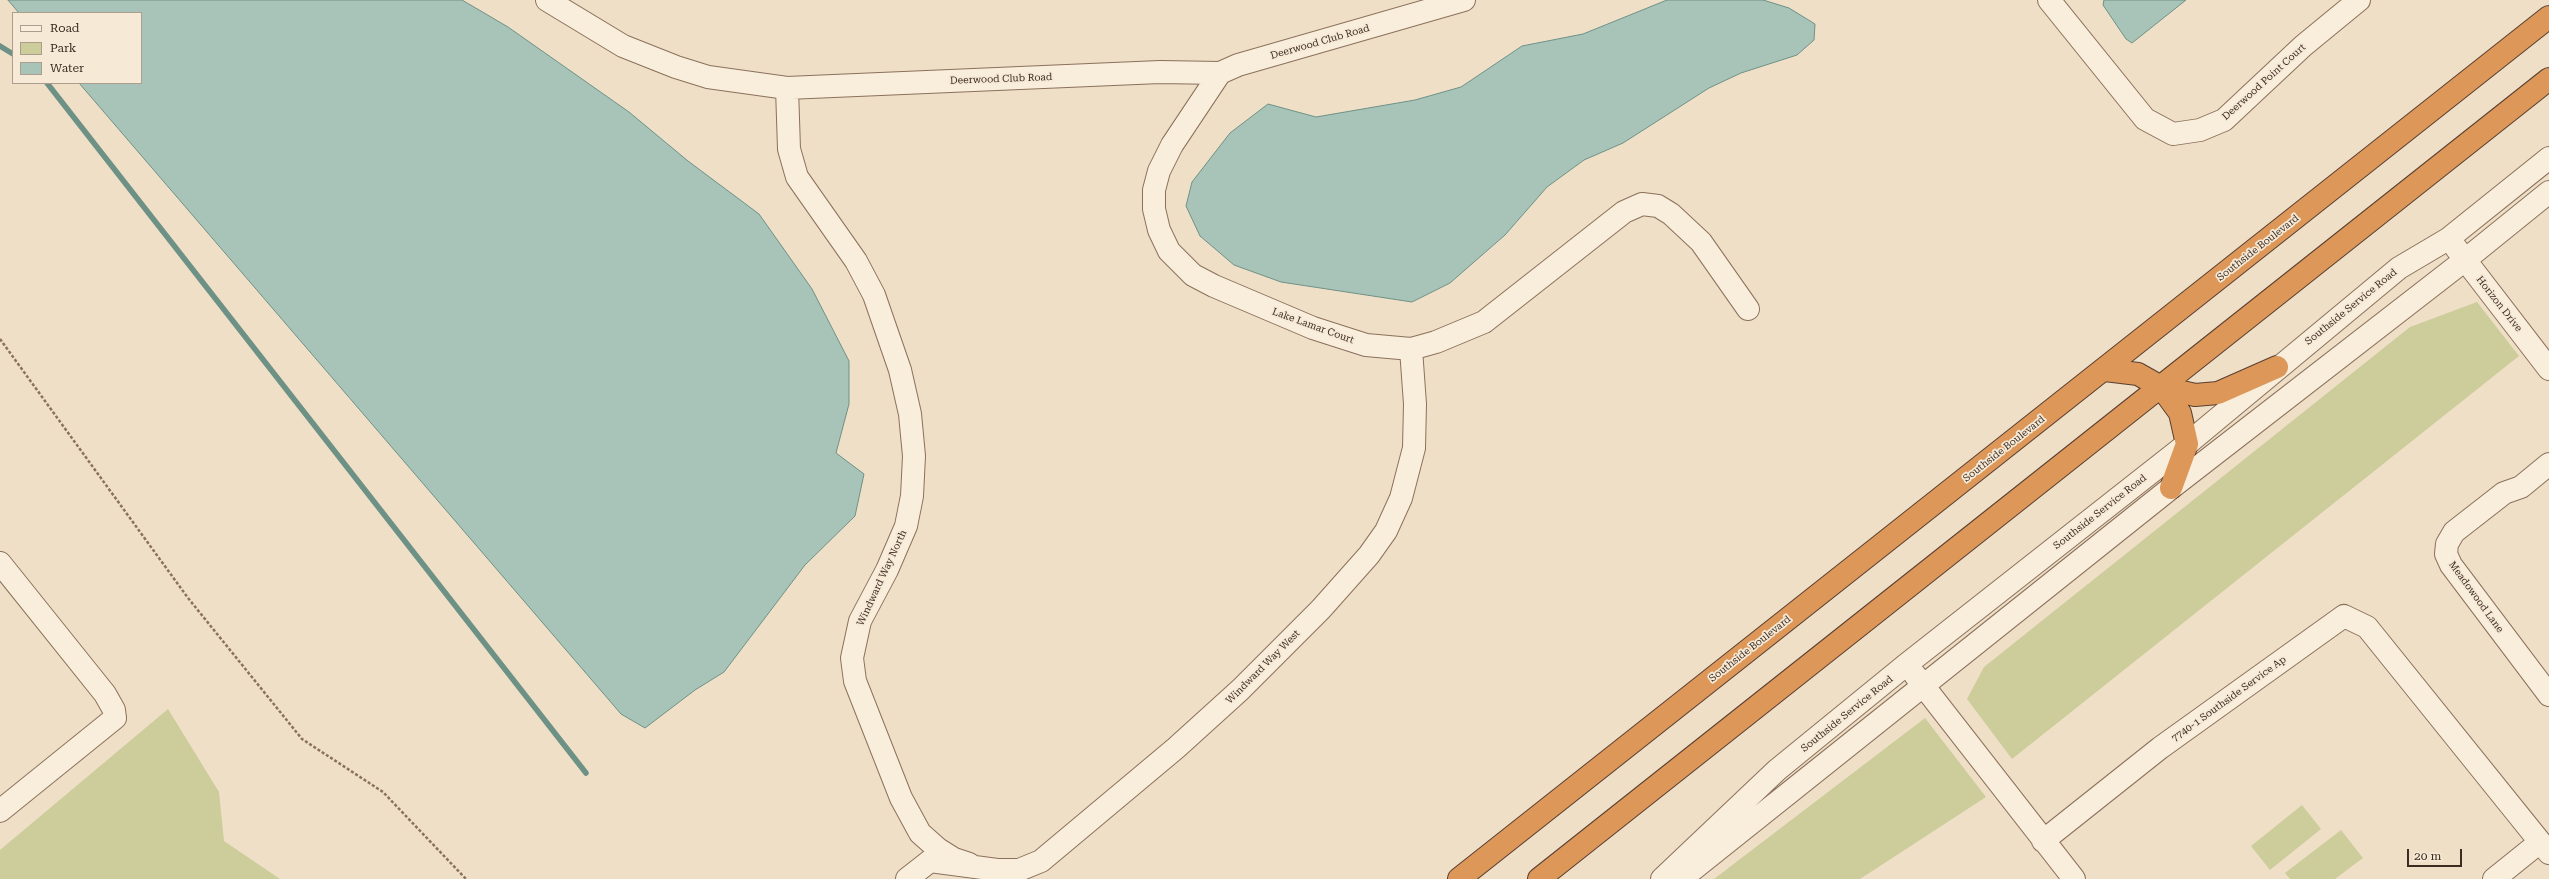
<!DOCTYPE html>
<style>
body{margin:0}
#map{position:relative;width:2549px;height:879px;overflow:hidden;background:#efdfc7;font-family:"Roboto Serif",serif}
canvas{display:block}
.legend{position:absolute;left:12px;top:12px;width:130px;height:72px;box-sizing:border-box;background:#f6ead7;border:1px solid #ab9e8e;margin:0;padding:5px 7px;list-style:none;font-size:12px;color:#3b2b20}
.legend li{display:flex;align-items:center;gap:8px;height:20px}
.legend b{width:20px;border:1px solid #ab9e8e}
.scale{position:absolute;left:2407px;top:849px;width:55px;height:18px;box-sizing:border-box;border:2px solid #3b2b20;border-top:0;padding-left:5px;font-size:12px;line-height:14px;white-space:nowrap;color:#3b2b20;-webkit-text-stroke:3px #f6ead7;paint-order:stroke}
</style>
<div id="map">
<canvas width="2549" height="879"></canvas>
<ul class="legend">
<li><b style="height:5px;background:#f9eddb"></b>Road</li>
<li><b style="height:11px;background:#cccd9b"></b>Park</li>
<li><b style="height:11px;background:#a8c3b8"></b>Water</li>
</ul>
<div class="scale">20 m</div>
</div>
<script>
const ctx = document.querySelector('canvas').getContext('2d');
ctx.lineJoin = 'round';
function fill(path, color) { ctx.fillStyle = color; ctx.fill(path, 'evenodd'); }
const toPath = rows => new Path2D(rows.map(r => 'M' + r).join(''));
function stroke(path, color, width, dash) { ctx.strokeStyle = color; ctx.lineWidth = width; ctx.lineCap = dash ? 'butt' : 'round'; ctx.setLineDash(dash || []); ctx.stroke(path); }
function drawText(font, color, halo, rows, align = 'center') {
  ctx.font = font + ' "Roboto Serif",serif'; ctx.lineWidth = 3.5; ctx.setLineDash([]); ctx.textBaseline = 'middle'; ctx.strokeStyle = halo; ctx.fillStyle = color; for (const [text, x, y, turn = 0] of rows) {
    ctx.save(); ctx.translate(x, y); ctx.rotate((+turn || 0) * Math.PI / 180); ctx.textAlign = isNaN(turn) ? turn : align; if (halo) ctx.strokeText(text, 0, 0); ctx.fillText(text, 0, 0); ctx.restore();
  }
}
const green = toPath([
 [2477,302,2519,356,2012,759,1967,699,1984,667,2410,327],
 [168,709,219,792,224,841,280,879,0,879,0,850],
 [1925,718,1986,797,1860,879,1714,879],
 [2302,805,2321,829,2270,870,2251,846],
 [2341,830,2363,858,2335,879,2290,879,2285,873]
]);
const water = toPath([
 [8,0,462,0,508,27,629,112,688,161,759,214,812,289,849,361,849,404,836,453,864,474,855,516,805,565,724,672,695,690,645,728,621,714,79,83,141,83,141,13,19,13,8,0],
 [1667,0,1763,0,1789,8,1815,24,1814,40,1797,55,1741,73,1709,88,1623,143,1584,160,1547,187,1505,235,1450,283,1412,302,1281,282,1234,265,1200,236,1186,206,1192,182,1230,133,1268,104,1316,117,1415,100,1461,87,1522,46,1583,34,1667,0],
 [2104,0,2186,0,2132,43,2126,39,2103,5,2104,0]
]);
const stream = toPath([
 [0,46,13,54],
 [47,83,586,773]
]);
const path = toPath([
 [0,339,188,598,302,739,383,792,466,879]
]);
const minor = toPath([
 [547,0,623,46,676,67,708,77,787,88,1160,72,1220,73,1238,65,1464,0],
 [2049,0,2145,119,2173,134,2200,130,2224,120,2303,46,2359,0],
 [1220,73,1172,145,1159,171,1154,190,1154,209,1159,230,1169,251,1193,275,1214,286,1313,328,1366,345,1411,349,1436,342,1484,322,1624,212,1642,204,1658,206,1671,214,1701,242,1748,309],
 [787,88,789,149,797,177,856,261,874,295,900,370,910,414,914,456,912,496,906,526,887,570,860,621,852,658,855,681,901,798,920,833,938,849,954,859,969,864],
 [2456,248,2549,369],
 [2549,464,2521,487,2504,493,2454,532,2447,544,2446,554,2451,565,2549,695],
 [0,563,105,694,114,710,115,718,0,811],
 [1915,675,2074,879],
 [2043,841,2160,748,2344,616,2367,627,2549,853],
 [907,879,930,861,997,870,1019,870,1041,861,1176,748,1240,690,1321,609,1369,555,1386,531,1401,498,1414,448,1415,404,1411,349],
 [1662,879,1777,770,1907,664,2187,444,2399,268,2448,239,2549,158],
 [1681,879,2171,488,2465,260,2549,192],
 [2494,879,2540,842]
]);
const highway = toPath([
 [2105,370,2138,374,2161,387,2195,395,2218,393,2277,367],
 [2161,387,2180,413,2187,444,2171,488],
 [1459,879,2549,17],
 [1539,879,2549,79]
]);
const streetNames = [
 ["Deerwood Club Road",1320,42,-16],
 ["Deerwood Club Road",1001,79,-2],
 ["Deerwood Point Court",2264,82,-42],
 ["Southside Boulevard",2258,248,-38],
 ["Horizon Drive",2499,304,52],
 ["Southside Service Road",2351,307,-39],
 ["Lake Lamar Court",1313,326,20],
 ["Southside Boulevard",2004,449,-38],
 ["Southside Service Road",2100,512,-38],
 ["Windward Way North",882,578,-65],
 ["Meadowood Lane",2476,597,54],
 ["Southside Boulevard",1750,649,-38],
 ["Windward Way West",1263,667,-45],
 ["7740-1 Southside Service Ap",2229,699,-36],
 ["Southside Service Road",1847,714,-39]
];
fill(green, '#cccd9b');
fill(water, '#a8c3b8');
stroke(water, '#6e9186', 1);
stroke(stream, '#6e9186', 5.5);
stroke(minor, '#8b715c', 24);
stroke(highway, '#593f30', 24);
stroke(path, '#8b715c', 2.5, [3, 2]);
stroke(minor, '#f9eddb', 22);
stroke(highway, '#dd9759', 22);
drawText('10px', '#3b2b20', '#f6ead7', streetNames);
</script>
